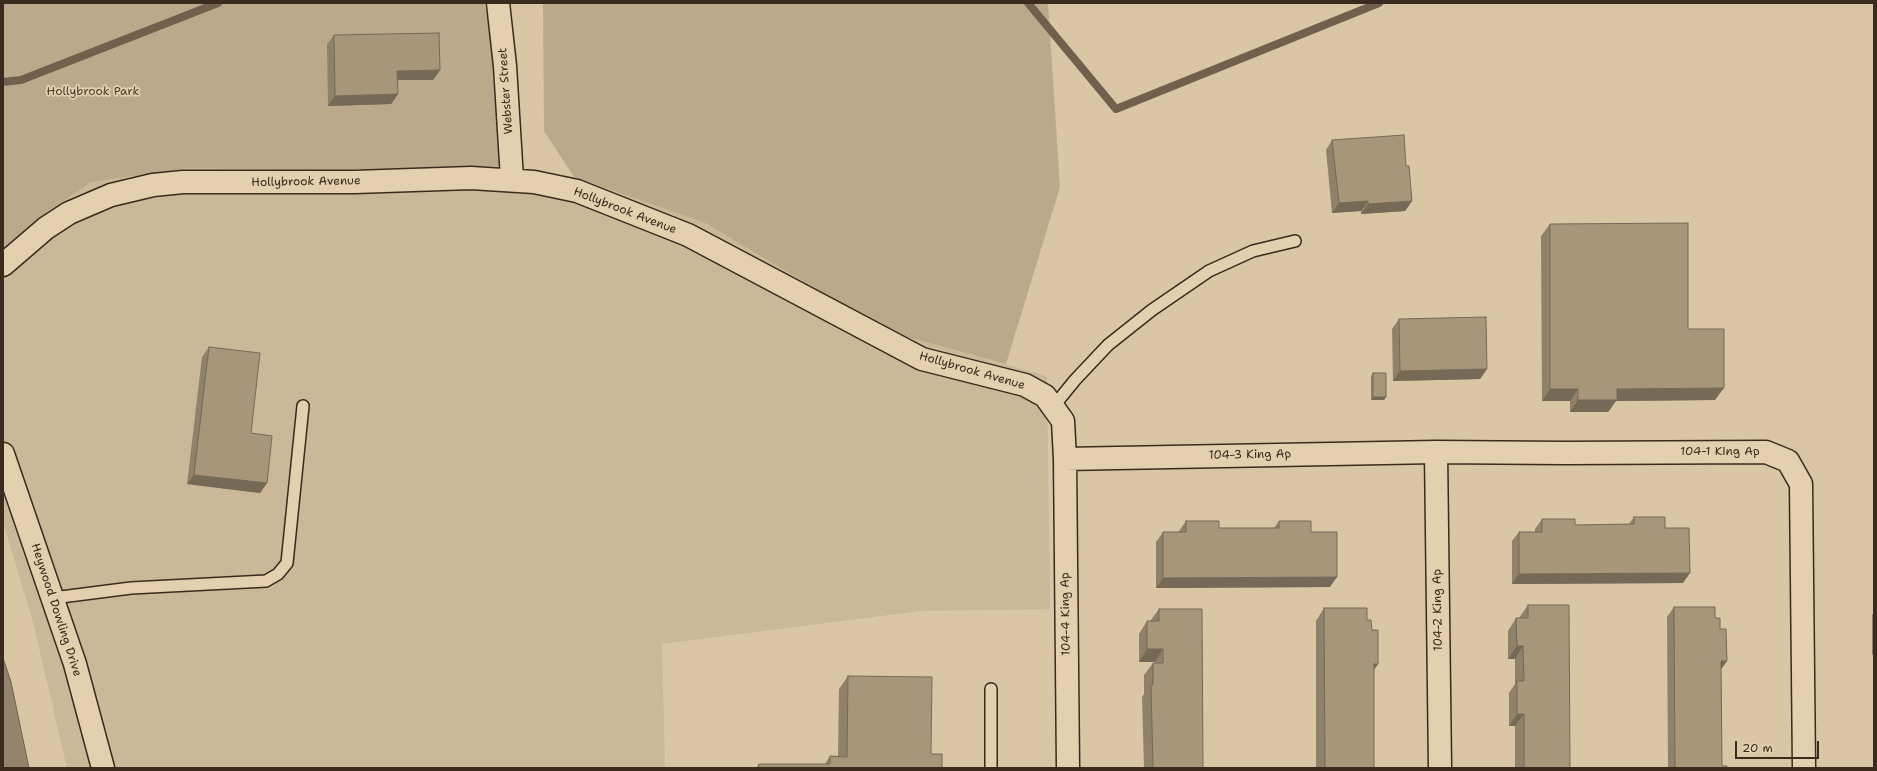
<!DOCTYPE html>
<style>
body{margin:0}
#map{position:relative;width:1877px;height:771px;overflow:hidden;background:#dac6a5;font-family:"Shantell Sans",sans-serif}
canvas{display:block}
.frame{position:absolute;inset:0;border:4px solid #3b2a1e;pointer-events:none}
.scale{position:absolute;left:1735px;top:741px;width:84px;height:18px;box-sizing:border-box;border:2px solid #3b2a1e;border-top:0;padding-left:5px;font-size:12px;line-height:14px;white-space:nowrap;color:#3b2a1e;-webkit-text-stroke:3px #e4d0ae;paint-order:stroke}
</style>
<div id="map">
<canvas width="1877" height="771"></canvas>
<div class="frame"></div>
<div class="scale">20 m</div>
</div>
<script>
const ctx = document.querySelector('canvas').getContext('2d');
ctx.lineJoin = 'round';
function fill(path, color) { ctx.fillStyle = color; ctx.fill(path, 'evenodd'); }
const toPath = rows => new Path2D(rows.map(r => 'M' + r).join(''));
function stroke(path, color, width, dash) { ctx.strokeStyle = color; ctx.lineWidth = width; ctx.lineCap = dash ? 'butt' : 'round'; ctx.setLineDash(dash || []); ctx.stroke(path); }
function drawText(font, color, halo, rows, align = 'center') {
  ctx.font = font + ' "Shantell Sans",sans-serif'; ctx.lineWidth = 3.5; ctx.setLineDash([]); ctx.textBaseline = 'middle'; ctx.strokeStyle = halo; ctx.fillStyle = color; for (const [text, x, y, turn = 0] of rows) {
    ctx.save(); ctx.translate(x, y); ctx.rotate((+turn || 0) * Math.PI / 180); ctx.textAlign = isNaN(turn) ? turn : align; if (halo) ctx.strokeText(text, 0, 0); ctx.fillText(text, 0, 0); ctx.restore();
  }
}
const built = toPath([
 [501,166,574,177,705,223,888,332,1047,376,1050,609,920,611,662,644,665,768,67,768,33,622,3,522,3,252,47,212,92,182,189,168,319,171]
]);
const green = toPath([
 [3,3,484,3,492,38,501,166,319,171,189,168,92,182,47,212,3,252],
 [543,3,1048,3,1060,187,1006,364,888,332,705,223,574,177,544,131]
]);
const water = toPath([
 [3,658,11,682,29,768,3,768,3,658]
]);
const stream = toPath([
 [1028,3,1116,109,1379,3],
 [3,82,21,80,218,3]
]);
const service = toPath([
 [1053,407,1075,380,1108,345,1152,310,1209,271,1253,251,1295,241],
 [53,598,131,588,266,581,278,574,287,563,303,406],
 [991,689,991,768]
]);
const minor = toPath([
 [498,3,505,66,512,179],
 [3,265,46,228,69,213,111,195,153,185,183,182,355,182,471,178,534,182,577,191,688,235,922,359,1025,385,1045,396,1063,421,1065,459,1068,768],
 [1436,452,1440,768],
 [3,454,75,664,103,768],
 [1065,459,1436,452,1564,453,1766,452,1788,461,1801,484,1804,768]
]);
const wall = toPath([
 [334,35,440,70,433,80,397,80,398,94,391,104,328,106,327,44],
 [1332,140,1406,166,1412,201,1405,211,1361,214,1361,211,1332,213,1326,150],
 [1550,224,1688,329,1715,400,1616,401,1608,412,1570,412,1570,401,1542,401,1541,236],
 [1399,319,1487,369,1480,379,1393,381,1392,329],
 [209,347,251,433,267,483,260,493,187,484,202,357],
 [1373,373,1386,397,1384,400,1371,400,1371,376],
 [1634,517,1665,528,1683,583,1512,584,1512,541,1519,532,1535,532,1535,529,1542,519,1575,525,1629,524],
 [1186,521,1219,528,1274,528,1279,521,1311,532,1330,587,1156,588,1156,542,1163,532,1179,532,1179,531],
 [1528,605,1570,768,1515,768,1515,726,1509,726,1509,693,1515,684,1515,659,1508,659,1508,631,1516,618,1519,618],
 [1674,607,1715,618,1720,629,1721,669,1722,766,1727,768,1668,768,1667,617],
 [1324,608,1367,620,1372,630,1378,664,1374,670,1374,768,1379,768,1316,768,1316,621],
 [1159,609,1203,768,1144,768,1142,697,1144,694,1144,675,1153,663,1155,663,1155,662,1139,662,1139,634,1147,621,1150,621],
 [1874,612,1874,655,1872,655,1872,615],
 [848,676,931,754,942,768,756,768,759,764,825,764,830,756,838,756,839,689],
 [1874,687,1874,723,1873,723,1873,688]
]);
const shadedWall = toPath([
 [440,70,433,80,390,80,397,71],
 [398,94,391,104,328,106,335,96],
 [1368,201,1361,211,1332,213,1339,203],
 [1412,201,1405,211,1361,214,1368,204],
 [1487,369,1480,379,1393,381,1400,371],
 [1724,388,1715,400,1616,401,1608,412,1570,412,1578,400,1617,389],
 [1550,389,1578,389,1570,401,1542,401],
 [1373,397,1386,397,1384,400,1371,400],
 [194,475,267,483,260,493,187,484],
 [1690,573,1683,583,1512,584,1519,574],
 [1337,577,1330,587,1156,588,1163,578],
 [1517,646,1523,646,1515,659,1508,659],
 [1147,649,1163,649,1155,662,1139,662],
 [1721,661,1727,661,1720,671],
 [1374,664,1378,664,1369,676],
 [1517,714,1524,714,1515,726,1509,726]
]);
const building = toPath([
 [439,33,440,70,397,71,398,94,335,96,334,35,439,33],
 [1404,135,1406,166,1409,166,1412,201,1368,204,1368,201,1339,203,1332,140,1404,135],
 [1688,223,1688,329,1724,329,1724,388,1617,389,1617,400,1578,400,1578,389,1550,389,1550,224,1688,223],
 [1486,317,1487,369,1400,371,1399,319,1486,317],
 [209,347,260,353,251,433,272,436,267,483,194,475,209,347],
 [1373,373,1386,373,1386,397,1373,397,1373,373],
 [1634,517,1665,517,1665,528,1689,528,1690,573,1519,574,1519,532,1542,532,1542,519,1575,519,1575,525,1634,524,1634,517],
 [1186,521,1219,521,1219,528,1279,528,1279,521,1311,521,1311,532,1337,532,1337,577,1163,578,1163,532,1186,532,1186,521],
 [1528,605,1569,605,1570,768,1524,768,1524,714,1517,714,1517,681,1524,681,1523,646,1517,646,1516,618,1528,618,1528,605],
 [1674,607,1715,607,1715,618,1720,618,1720,629,1726,629,1727,661,1721,661,1722,766,1727,766,1727,768,1675,768,1674,607],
 [1324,608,1367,608,1367,620,1371,620,1372,630,1378,630,1378,664,1374,664,1374,768,1379,768,1325,768,1324,608],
 [1159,609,1202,609,1203,768,1153,768,1151,685,1153,685,1153,663,1163,663,1163,649,1147,649,1147,621,1159,621,1159,609],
 [848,676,932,677,931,754,942,754,942,768,758,768,759,764,830,764,830,756,847,757,848,676]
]);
const streetNames = [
 ["Webster Street",506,91,-94],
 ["Hollybrook Avenue",306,182,-1],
 ["Hollybrook Avenue",625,211,21],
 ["Hollybrook Avenue",972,371,16],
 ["104-1 King Ap",1720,452],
 ["104-3 King Ap",1250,455,-1],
 ["Heywood Dowling Drive",56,610,72],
 ["104-2 King Ap",1438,610,-91],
 ["104-4 King Ap",1066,614,-91]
];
const parkNames = [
 ["Hollybrook Park",93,92]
];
fill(built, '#cbb898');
fill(green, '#bca98c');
fill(water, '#96836c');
stroke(water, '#725f4d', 1);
stroke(stream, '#725f4d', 8);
stroke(service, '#3b2a1e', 14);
stroke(minor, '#3b2a1e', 25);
stroke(service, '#e4d0ae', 11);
stroke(minor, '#e4d0ae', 22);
fill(wall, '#90816a');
fill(shadedWall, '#766956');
fill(building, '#a8967b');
stroke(building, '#766956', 1);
drawText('12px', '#3b2a1e', '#e4d0ae', streetNames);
drawText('12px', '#4e3d2e', '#e4d0ae', parkNames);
</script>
